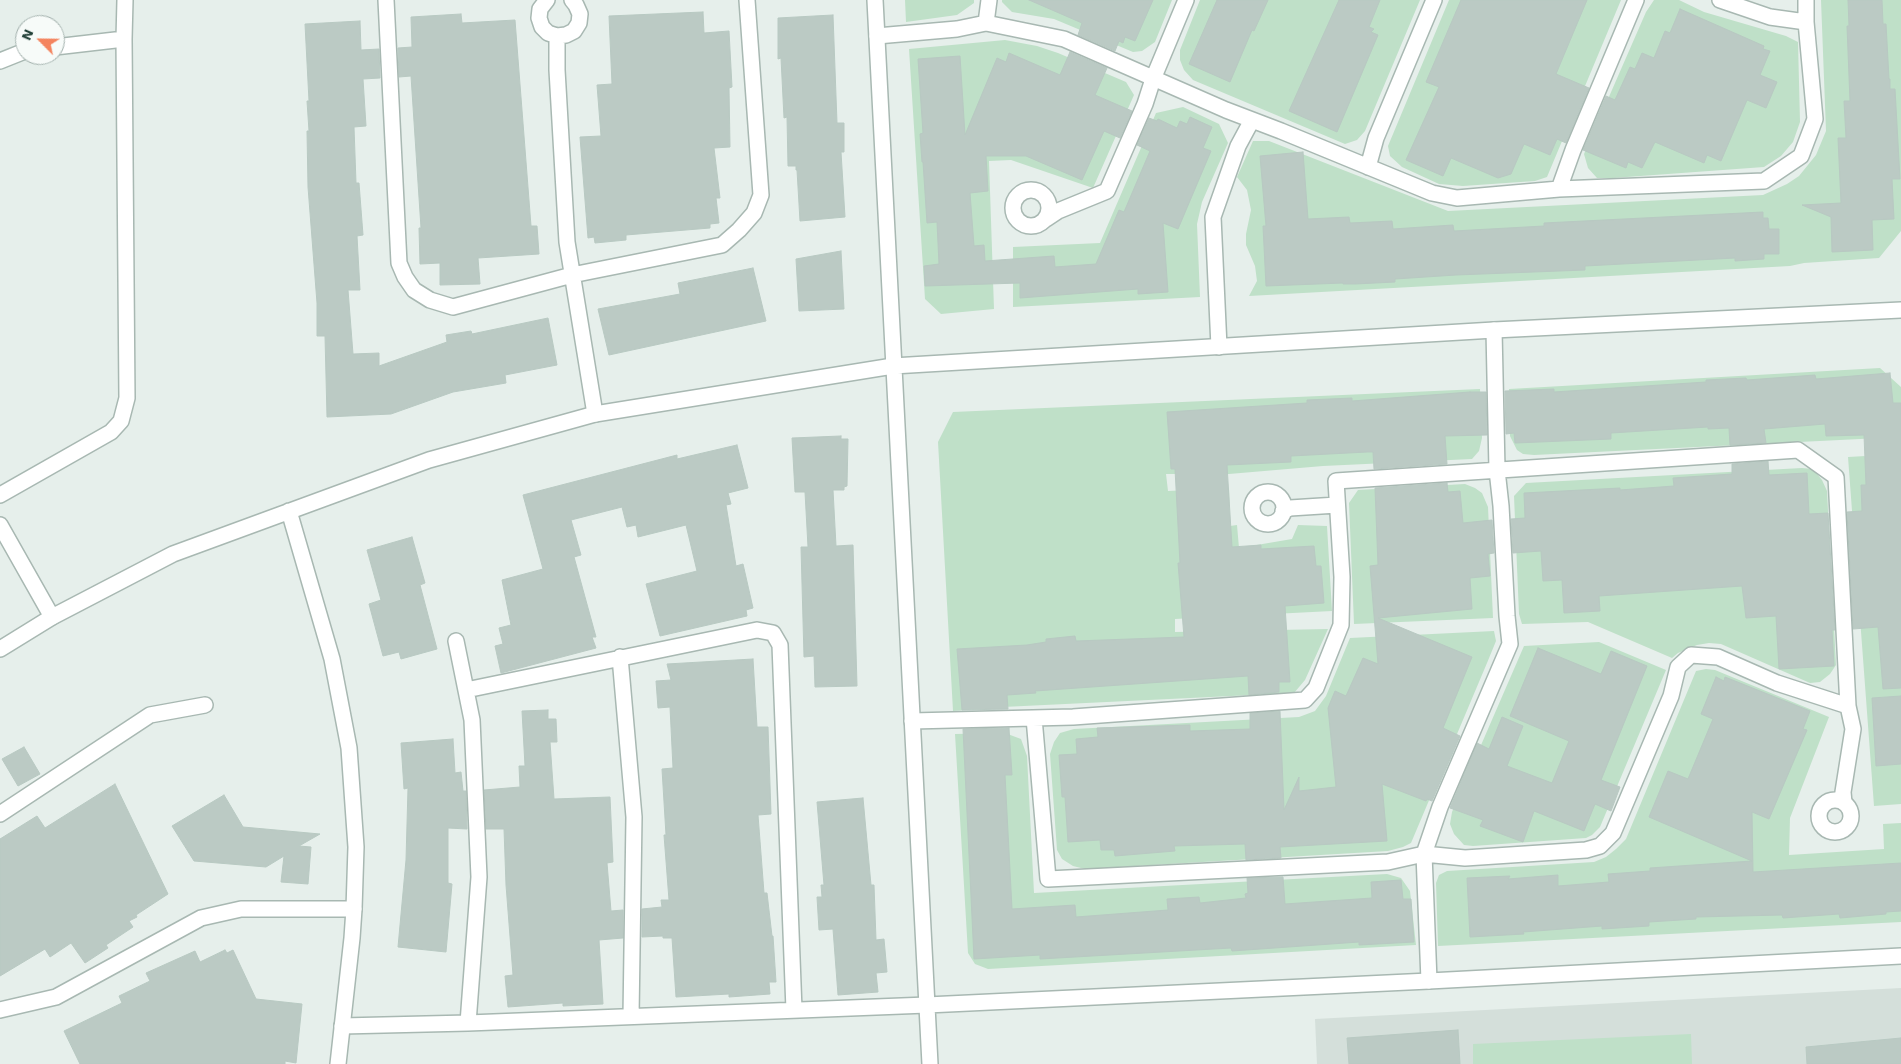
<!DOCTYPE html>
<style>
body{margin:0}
#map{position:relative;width:1901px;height:1064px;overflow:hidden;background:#e6efeb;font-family:"Work Sans",sans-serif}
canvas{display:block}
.north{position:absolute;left:15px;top:15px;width:50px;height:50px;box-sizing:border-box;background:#f7fbf9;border:1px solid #a3b1ad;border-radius:50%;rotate:293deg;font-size:14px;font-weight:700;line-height:20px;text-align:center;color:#24423a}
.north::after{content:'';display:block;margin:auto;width:18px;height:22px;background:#f4845f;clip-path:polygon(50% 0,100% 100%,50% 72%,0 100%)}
</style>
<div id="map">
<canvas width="1901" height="1064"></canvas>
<div class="north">N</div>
</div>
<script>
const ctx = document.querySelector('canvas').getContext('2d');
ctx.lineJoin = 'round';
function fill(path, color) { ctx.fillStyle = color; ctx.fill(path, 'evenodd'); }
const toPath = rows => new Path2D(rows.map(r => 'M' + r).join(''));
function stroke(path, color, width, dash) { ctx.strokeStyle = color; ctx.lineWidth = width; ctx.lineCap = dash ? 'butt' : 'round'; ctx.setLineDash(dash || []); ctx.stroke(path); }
const built = toPath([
 [1901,988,1901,1064,1317,1064,1315,1019]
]);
const green = toPath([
 [905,0,974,0,974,3,957,15,906,22],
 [1002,0,1172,0,1155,42,1142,51,1133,52,1054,19,1012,12,1002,2],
 [1200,0,1420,0,1365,131,1357,140,1345,144,1193,80,1184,70,1180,60,1180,50],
 [1449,0,1621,0,1547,177,1535,181,1463,186,1439,184,1402,167,1390,156,1388,146],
 [1654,0,1679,0,1704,12,1786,36,1798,42,1800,122,1793,142,1781,156,1764,167,1613,178,1597,178,1588,168,1584,154,1646,12],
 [1821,0,1901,0,1901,231,1879,258,1804,263,1790,266,1249,296,1257,281,1255,266,1246,245,1246,234,1251,210,1247,190,1237,177,1253,141,1269,141,1448,211,1763,195,1787,184,1799,176,1816,155,1826,131],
 [1005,40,1037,46,1058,53,1126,82,1134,95,1093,188,1011,160,989,161,994,309,941,314,925,299,909,49],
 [1183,107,1219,124,1228,143,1202,202,1197,224,1200,297,1013,307,1013,247,1100,243,1156,113],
 [1880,368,1901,387,1901,437,1534,455,1523,454,1517,450,1510,436,1509,389],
 [1480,389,1482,438,1479,451,1472,459,1323,466,1229,474,1166,474,1168,491,1229,488,1230,526,1237,525,1239,548,1292,539,1298,525,1327,526,1332,611,1175,619,1175,632,1328,629,1305,680,1294,693,1003,707,953,711,938,442,953,412],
 [1901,454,1901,804,1874,806,1848,457],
 [1802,468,1813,469,1822,480,1827,491,1836,665,1830,674,1820,682,1810,683,1721,644,1709,643,1697,645,1678,653,1672,658,1588,622,1522,624,1519,614,1514,496,1526,483],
 [1465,484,1475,488,1482,493,1488,507,1493,618,1354,624,1349,503,1358,490],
 [1494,631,1496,641,1487,663,1411,843,1403,847,1388,851,1085,869,1073,866,1062,859,1057,850,1050,754,1054,742,1060,733,1074,729,1299,717,1315,711,1326,696,1350,638],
 [1599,642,1666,670,1600,827,1592,835,1586,838,1473,846,1464,845,1454,834,1450,824,1452,812,1524,646],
 [1706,669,1715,670,1829,717,1790,818,1789,855,1884,849,1883,824,1901,823,1901,922,1438,946,1436,883,1439,875,1447,871,1594,862,1606,857,1616,849,1626,839,1696,671],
 [1005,733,1021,739,1027,756,1034,893,1387,874,1401,878,1410,891,1416,945,988,969,975,964,968,953,955,734],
 [1691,1034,1692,1064,1473,1064,1473,1044]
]);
const building = toPath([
 [1029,0,1153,0,1135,41,1125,37,1123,43,1119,41,1115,51,1078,35,1082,23,1029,0],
 [1217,0,1268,0,1254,31,1252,30,1230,82,1189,64,1217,0],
 [1339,0,1380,0,1369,27,1374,29,1371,32,1378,35,1337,132,1289,111,1339,0],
 [1461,0,1587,0,1556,74,1589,88,1566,143,1557,139,1550,155,1524,144,1511,174,1498,178,1451,158,1443,176,1406,160,1439,87,1426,82,1461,0],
 [1848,0,1882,0,1883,24,1886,24,1889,79,1890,79,1890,89,1895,89,1900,179,1892,179,1894,219,1872,220,1873,250,1832,252,1831,217,1802,205,1841,203,1838,138,1846,138,1844,101,1850,101,1847,26,1849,26,1848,0],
 [1680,9,1764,46,1763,49,1770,51,1760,75,1777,82,1766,108,1747,100,1721,161,1707,155,1704,163,1655,142,1642,168,1628,162,1626,168,1583,150,1606,96,1615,100,1630,67,1635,69,1642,53,1654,58,1665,31,1670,33,1680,9],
 [703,12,704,33,729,31,732,87,729,88,730,147,714,148,720,198,716,198,719,223,710,224,710,228,626,235,626,240,595,243,594,237,588,238,580,137,601,136,597,85,612,84,609,16,703,12],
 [461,14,462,23,515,20,531,226,537,226,539,254,478,258,480,284,440,285,440,263,420,264,419,228,421,228,411,76,399,77,398,48,412,47,411,17,461,14],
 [833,15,837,123,844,123,844,152,841,152,845,217,800,221,797,170,796,170,796,166,788,166,787,117,784,118,781,58,778,59,778,18,833,15],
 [360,21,361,50,379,49,380,78,363,79,366,126,354,127,356,183,359,183,363,235,357,236,360,290,348,290,353,354,379,353,379,366,447,342,446,335,471,331,472,334,548,318,557,365,505,375,506,383,453,392,391,414,327,417,325,336,317,336,317,303,308,187,307,131,309,131,307,101,309,101,305,24,360,21],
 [1070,52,1107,68,1095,95,1132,111,1120,138,1104,131,1082,180,1026,156,986,156,988,191,970,193,974,246,984,245,985,261,1054,256,1055,267,1096,264,1119,210,1124,212,1150,151,1137,145,1149,118,1157,121,1158,119,1177,128,1180,121,1187,124,1190,117,1212,127,1203,148,1211,151,1178,229,1163,223,1168,292,1138,294,1138,289,1020,298,1020,283,925,286,924,266,939,264,937,222,927,223,923,162,922,162,920,134,923,133,918,59,960,56,965,135,997,58,1006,62,1009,53,1060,75,1070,52],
 [1303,152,1308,219,1349,217,1350,223,1392,221,1393,229,1453,225,1454,231,1544,226,1544,223,1763,212,1763,218,1768,218,1769,229,1779,229,1779,254,1764,254,1764,259,1735,261,1735,258,1585,266,1585,270,1456,275,1395,279,1395,282,1355,284,1343,284,1343,283,1266,286,1263,226,1266,226,1260,156,1303,152],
 [841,251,844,309,799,311,796,259,841,251],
 [753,268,766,321,609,355,598,309,680,294,678,283,753,268],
 [1890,373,1893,403,1901,403,1901,688,1883,689,1878,627,1853,629,1847,512,1862,511,1861,485,1866,485,1864,435,1826,436,1825,424,1764,429,1766,443,1730,445,1729,428,1708,429,1708,427,1611,433,1611,439,1515,443,1514,433,1506,434,1505,391,1554,389,1554,392,1706,382,1706,380,1746,378,1747,380,1815,375,1816,379,1890,373],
 [1470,392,1486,392,1487,435,1445,436,1447,464,1374,469,1373,452,1367,452,1291,456,1291,462,1227,465,1232,547,1261,545,1261,549,1314,546,1316,566,1321,566,1324,603,1285,606,1290,682,1279,682,1279,692,1249,695,1248,676,1035,691,1036,693,1007,695,1008,709,962,710,957,649,1027,645,1046,642,1046,639,1075,636,1076,641,1184,637,1178,563,1180,563,1175,469,1171,469,1167,412,1307,403,1307,400,1352,398,1352,401,1470,392],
 [841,436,841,439,848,439,847,486,844,487,844,490,833,490,836,546,853,545,857,686,815,687,814,656,804,657,801,547,808,547,805,492,795,492,792,438,841,436],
 [737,445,748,488,728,493,731,504,726,505,736,566,743,564,753,608,746,610,747,616,660,636,646,584,697,571,686,525,638,537,636,525,627,527,622,507,571,520,581,555,574,557,596,637,592,637,596,648,501,673,495,646,503,644,499,628,511,625,502,580,543,569,523,495,677,455,677,459,737,445],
 [1768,461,1769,475,1807,473,1809,514,1828,513,1835,630,1832,630,1834,666,1779,669,1776,616,1746,618,1742,586,1599,596,1600,611,1564,613,1562,580,1543,581,1541,551,1513,553,1511,519,1525,518,1524,493,1620,488,1620,490,1674,486,1673,478,1732,474,1732,464,1768,461],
 [1447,483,1448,492,1460,491,1463,523,1492,520,1494,553,1488,554,1490,576,1470,578,1472,609,1378,618,1472,657,1443,728,1460,736,1432,801,1427,799,1426,801,1382,784,1387,841,1280,847,1281,858,1246,860,1245,844,1174,846,1175,851,1115,856,1114,850,1101,850,1100,840,1068,842,1065,797,1062,797,1059,755,1077,754,1076,739,1098,737,1097,728,1190,725,1190,731,1250,729,1250,713,1280,711,1284,810,1299,777,1299,791,1336,787,1328,708,1335,691,1346,696,1363,658,1378,664,1370,566,1378,565,1375,488,1447,483],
 [412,537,425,583,420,585,437,649,401,659,399,652,383,656,369,604,381,600,367,550,412,537],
 [1538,648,1601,674,1611,651,1647,666,1601,780,1620,787,1611,811,1595,804,1584,831,1534,811,1523,842,1480,826,1483,820,1450,808,1477,743,1489,749,1502,717,1523,726,1507,766,1552,783,1569,741,1510,716,1538,648],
 [753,659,757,727,768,727,771,814,758,815,764,893,767,893,772,936,773,936,776,982,769,982,770,994,729,997,729,994,676,997,672,938,663,938,663,936,642,937,642,909,662,907,661,900,669,900,664,835,666,835,662,769,673,768,670,707,658,708,656,681,671,680,667,664,753,659],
 [1716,677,1724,681,1725,677,1810,711,1803,729,1807,730,1769,819,1752,812,1753,872,1901,863,1901,911,1886,912,1886,914,1840,918,1839,914,1783,918,1782,915,1696,917,1696,919,1649,922,1649,926,1602,929,1602,926,1523,932,1524,934,1470,937,1467,878,1510,876,1508,879,1558,875,1558,886,1609,882,1608,874,1650,871,1650,868,1752,861,1649,817,1668,771,1688,779,1713,719,1701,714,1716,677],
 [1901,696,1901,764,1876,766,1872,698,1901,696],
 [548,710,548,719,556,719,557,742,550,742,554,799,610,797,613,862,607,863,611,911,623,910,623,938,599,940,603,1004,563,1006,563,1003,508,1007,505,976,513,975,506,885,504,829,486,829,484,790,520,787,519,766,525,766,522,711,548,710],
 [1009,728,1012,775,1005,775,1012,909,1075,905,1076,917,1168,910,1167,899,1199,897,1200,903,1246,898,1245,894,1248,893,1247,878,1283,877,1285,904,1372,898,1371,882,1401,880,1403,899,1411,899,1414,942,1359,945,1359,942,1232,951,1231,948,1040,959,1040,955,974,959,963,729,1009,728],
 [453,739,455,773,461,772,463,791,466,791,467,829,448,828,448,883,452,884,446,952,398,947,406,860,408,788,404,789,401,743,453,739],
 [24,747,40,774,18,786,2,759,24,747],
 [115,784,168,894,136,915,137,917,129,921,133,927,106,945,108,948,85,963,71,943,50,957,45,949,0,976,0,839,37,816,45,828,115,784],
 [224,795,243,827,320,834,299,846,311,847,308,884,281,882,284,856,266,867,194,861,172,826,224,795],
 [863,798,871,885,874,885,876,940,884,939,887,972,876,973,878,992,838,995,833,929,819,930,817,897,822,897,821,885,824,885,817,802,863,798],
 [225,950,227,953,233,950,256,999,302,1004,296,1063,285,1061,285,1064,80,1064,64,1031,122,1003,119,996,150,981,146,973,195,951,200,962,225,950],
 [1458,1030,1460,1064,1349,1064,1347,1038,1458,1030],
 [1901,1038,1901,1064,1807,1064,1806,1047,1901,1038]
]);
const minor = toPath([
 [386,0,399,263,405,277,414,290,430,300,453,307,572,275,722,245,739,230,754,213,761,195,747,0],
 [547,0,540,9,539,18,542,27,548,33,557,36,566,35,574,31,579,23,580,14,576,5,572,0],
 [1720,0,1770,17,1806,22],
 [986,23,989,0],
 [557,36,557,70,567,242,595,414],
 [877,36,957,29,986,23,1064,39,1226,110,1281,131,1432,193,1457,198,1559,189,1764,181,1801,156,1815,119,1806,22,1806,0],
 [55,47,124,39],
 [0,61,25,51],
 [1368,167,1376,138,1434,0],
 [1559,189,1573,150,1636,0],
 '1013 208a18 18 0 1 1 36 0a18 18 0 1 1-36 0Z',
 [1046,219,1058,211,1107,191,1145,104,1153,79,1186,0],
 [1219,347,1213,217,1238,146,1252,120],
 '1252 508a16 16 0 1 1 32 0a16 16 0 1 1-32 0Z',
 [0,495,111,432,121,421,127,398,124,39,125,0],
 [1283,511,1290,508,1337,505],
 [0,525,52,617],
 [456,641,472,720,479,877,468,1023],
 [620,657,634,817,631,1016],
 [466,690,757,630,773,633,780,645,794,1010],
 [1034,718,1048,879,1388,862,1424,854,1465,858,1586,850,1600,846,1613,833,1671,696,1678,667,1691,655,1718,657,1777,683,1848,706],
 [912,721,1073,717,1305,700,1316,688,1341,625,1342,577,1336,481,1798,450,1836,477,1848,706,1853,729,1843,792,1844,803],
 '1819 816a16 16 0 1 1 32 0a16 16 0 1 1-32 0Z',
 [0,814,150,715,205,705],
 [1429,981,1424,854,1440,807,1510,644,1507,616,1501,506,1497,470,1494,330],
 [0,1010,56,997,201,918,241,909,354,909],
 [342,1026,468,1023,927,1005]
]);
const tertiary = toPath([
 [875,0,930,1064],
 [289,511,332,659,349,748,356,847,354,909,352,938,338,1064],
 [0,649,52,617,173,554,429,460,595,414,893,366,1494,330,1901,310],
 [927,1005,1429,981,1901,956]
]);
fill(built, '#d4dfda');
fill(green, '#bfe0c8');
fill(building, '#bbcac4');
stroke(building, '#b8c9c2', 1);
stroke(minor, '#a8b8b2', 18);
stroke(tertiary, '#a8b8b2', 18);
stroke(minor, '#fff', 15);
stroke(tertiary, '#fff', 15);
</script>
